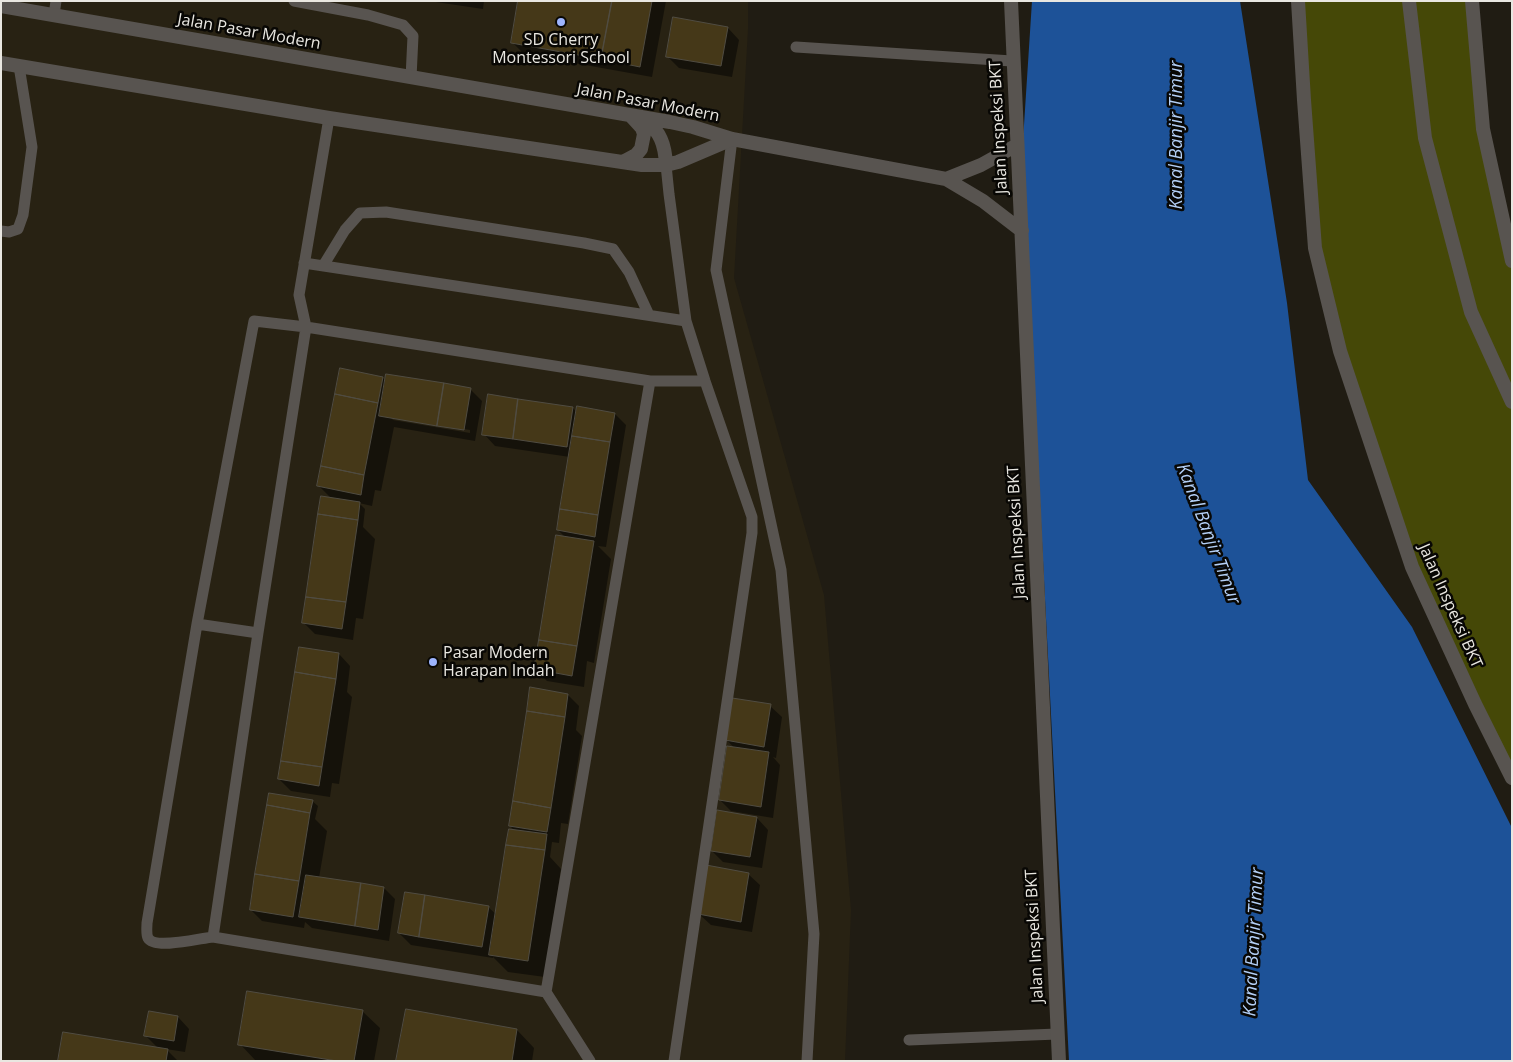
<!DOCTYPE html>
<html>
<head>
<meta charset="utf-8">
<style>
  body { margin:0 }
  #map { position:relative; width:1513px; height:1062px; overflow:hidden; background:#201c13; font-family:"Open Sans",sans-serif }
  canvas { display:block }
  .frame { position:absolute; inset:0; border:2px solid #e9e7e1; pointer-events:none }
</style>
</head>
<body>
<div id="map">
<canvas width="1513" height="1062"></canvas>
<div class="frame"></div>
</div>
<script>
const c = document.querySelector('canvas').getContext('2d');
c.lineJoin = 'round';
function fill(path, color) {
  c.fillStyle = color;
  c.fill(path, 'evenodd');
}
function trace(path, color, width, dash) {
  c.strokeStyle = color;
  c.lineWidth = width;
  c.lineCap = dash ? 'butt' : 'round';
  c.setLineDash(dash || []);
  c.stroke(path);
}
function write(font, color, halo, rows, align = 'center') {
  c.font = font + ' "Open Sans",sans-serif';
  c.lineWidth = 5;
  c.setLineDash([]);
  c.textBaseline = 'middle';
  c.strokeStyle = halo;
  c.fillStyle = color;
  for (const [text, x, y, turn = 0] of rows) {
    c.save();
    c.translate(x, y);
    c.rotate((+turn || 0) * Math.PI / 180);
    c.textAlign = isNaN(turn) ? turn : align;
    if (halo) c.strokeText(text, 0, 0);
    c.fillText(text, 0, 0);
    c.restore();
  }
}
fill(new Path2D(`
  M1,1H748V29L734,278L824,595L851,910L845,1061H1Z`), '#282213');
fill(new Path2D(`
  M1303,1H1472L1483,129L1512,261V771L1412,567L1315,248Z`), '#454807');
fill(new Path2D(`
  M1032,1H1240L1287,303L1308,480L1412,627L1512,828V1061H1069L1022,156Z`), '#1d5298');
fill(new Path2D(`
  M429,1H484L483,9Z
  M520,1H666L652,77L524,54L512,42Z
  M728,28L739,40L732,77L679,68L667,56Z
  M383,378L386,382L470,389L482,401L475,441L394,427L381,491L375,490L372,506L359,503L365,509L363,527L375,539L363,619L356,618L353,640L315,634L304,623L332,499L319,486ZM390,416L470,430V433L393,420Z
  M573,408L577,413L615,414L626,425L606,547L598,546L611,559L594,663L587,661L584,687L547,681L535,669L565,537L558,530L570,457L495,446L484,434Z
  M339,654L350,666L347,692L352,697L339,784L332,783L330,797L291,791L279,779Z
  M568,695L579,706L576,730L582,736L568,824L561,823L559,843L552,842L550,857L561,869L545,977L508,972L493,957V958L411,945L399,933L488,907L497,915L515,831L510,826Z
  M770,706L782,717L776,758L773,757L780,765L773,818L731,811L720,800L735,749L727,740Z
  M312,801L318,806L315,819L327,831L319,878L384,888L395,899L389,941L312,928L305,922L304,928L262,921L251,910Z
  M757,818L768,830L762,868L723,862L712,851Z
  M748,874L760,885L752,932L711,925L699,914Z
  M407,1010L517,1030L534,1048L532,1061H397Z
  M362,1011L380,1028L374,1061H256L240,1044Z
  M150,1013L178,1017L189,1029L185,1052L166,1049L178,1061H59L159,1049L146,1036Z`), '#0007');
const building = new Path2D(`
  M518,1H612L601,59L511,43Z
  M612,1H652L640,67L601,59Z
  M673,17L728,27L721,66L666,57Z
  M340,368L383,377L378,403L335,394Z
  M386,374L444,383L437,426L379,416Z
  M444,383L471,388L464,430L437,426Z
  M335,394L378,403L364,475L321,466Z
  M488,394L518,399L513,439L482,435Z
  M518,399L573,407L567,447L513,439Z
  M577,406L615,413L610,442L572,436Z
  M572,436L610,442L598,515L560,509Z
  M321,466L364,475L361,495L317,486Z
  M321,496L360,502L358,520L318,514Z
  M560,509L598,515L595,537L557,530Z
  M318,514L358,520L346,602L306,597Z
  M556,535L594,541L577,646L539,640Z
  M306,597L346,602L342,629L302,623Z
  M539,640L577,646L572,676L534,669Z
  M299,647L339,653L336,679L295,672Z
  M295,672L336,679L322,767L281,761Z
  M530,687L568,694L565,717L527,711Z
  M732,698L771,704L764,747L725,740Z
  M527,711L565,717L551,808L513,801Z
  M727,746L769,752L761,807L719,800Z
  M281,761L322,767L319,786L278,779Z
  M269,793L313,800L310,813L267,805Z
  M513,801L551,808L547,832L509,826Z
  M267,805L310,813L299,881L255,874Z
  M717,810L757,817L750,857L711,851Z
  M509,829L547,834L545,850L506,845Z
  M506,845L545,850L528,961L489,955Z
  M706,865L749,873L741,922L698,914Z
  M255,874L299,881L293,917L250,910Z
  M306,875L361,883L355,926L299,917Z
  M361,883L384,887L378,930L355,926Z
  M405,892L425,895L419,937L398,933Z
  M425,895L489,906L482,947L419,937Z
  M247,991L363,1010L354,1061H337L238,1045Z
  M406,1009L517,1029L512,1061H396Z
  M149,1011L178,1016L174,1041L144,1036Z
  M63,1032L168,1049L166,1061H58Z`);
fill(building, '#453818');
trace(building, '#504c42', 1);
trace(new Path2D(`
  M294,1L368,15L403,25L413,36L411,78
  M54,15L56,1
  M796,47L1012,61
  M329,118L299,295L306,327L258,633L213,937L546,992L650,381
  M732,139L716,270L781,570L814,934L807,1061
  M666,165L669,194L686,321L705,381L752,517V533L674,1061
  M1,231L9,232L18,229L23,215L32,147L19,66
  M304,263L686,321
  M323,266L345,230L360,213L386,212L584,243L613,249L629,272L649,315
  M197,624L258,633
  M213,937C201,938 155,950 148,938C146,934 147,927 147,923L197,624L254,321L306,327L650,381H705
  M546,992L590,1061
  M909,1040L1057,1034`), '#585450', 11);
trace(new Path2D(`
  M1409,1L1425,138L1471,312L1512,402
  M1472,1L1483,129L1512,261`), '#585450', 14);
trace(new Path2D(`
  M1011,1L1059,1061
  M1298,1L1304,100L1315,248L1340,351L1412,567L1475,704L1512,778
  M1,6L670,122L693,127L732,139L946,179L983,201L1022,231
  M1,63L329,118L642,165H666L678,162L732,139
  M645,118C660,133 665,143 666,165
  M623,162L636,155L641,149L644,134L642,128L631,116
  M946,179L981,165L1017,145`), '#585450', 14);
for (const [x, y, r, color] of [
  [561,22,5,"#9db4fd"],
  [433,662,5,"#9db4fd"]
]) {
  const dot = new Path2D();
  dot.arc(x, y, r, 0, 2 * Math.PI);
  c.fillStyle = color;
  c.fill(dot);
  trace(dot, '#080704', 2);
}
write('16px', '#e9e7e1', '#080704', [
  ["Jalan Pasar Modern",249,32,10],
  ["Jalan Pasar Modern",648,103,11],
  ["Jalan Inspeksi BKT",999,127,-93],
  ["Jalan Inspeksi BKT",1017,532,-93],
  ["Jalan Inspeksi BKT",1450,606,66],
  ["Jalan Inspeksi BKT",1035,936,-93]
]);
write('16px', '#e9e7e1', '#080704', [
  ["SD Cherry",561,40],
  ["Montessori School",561,58],
  ["Pasar Modern",443,653,"left"],
  ["Harapan Indah",443,671,"left"]
]);
write('italic 18px', '#b3cff6', '#080704', [
  ["Kanal Banjir Timur",1177,135,-90],
  ["Kanal Banjir Timur",1208,534,69],
  ["Kanal Banjir Timur",1254,942,-87]
]);
</script>
</body>
</html>
